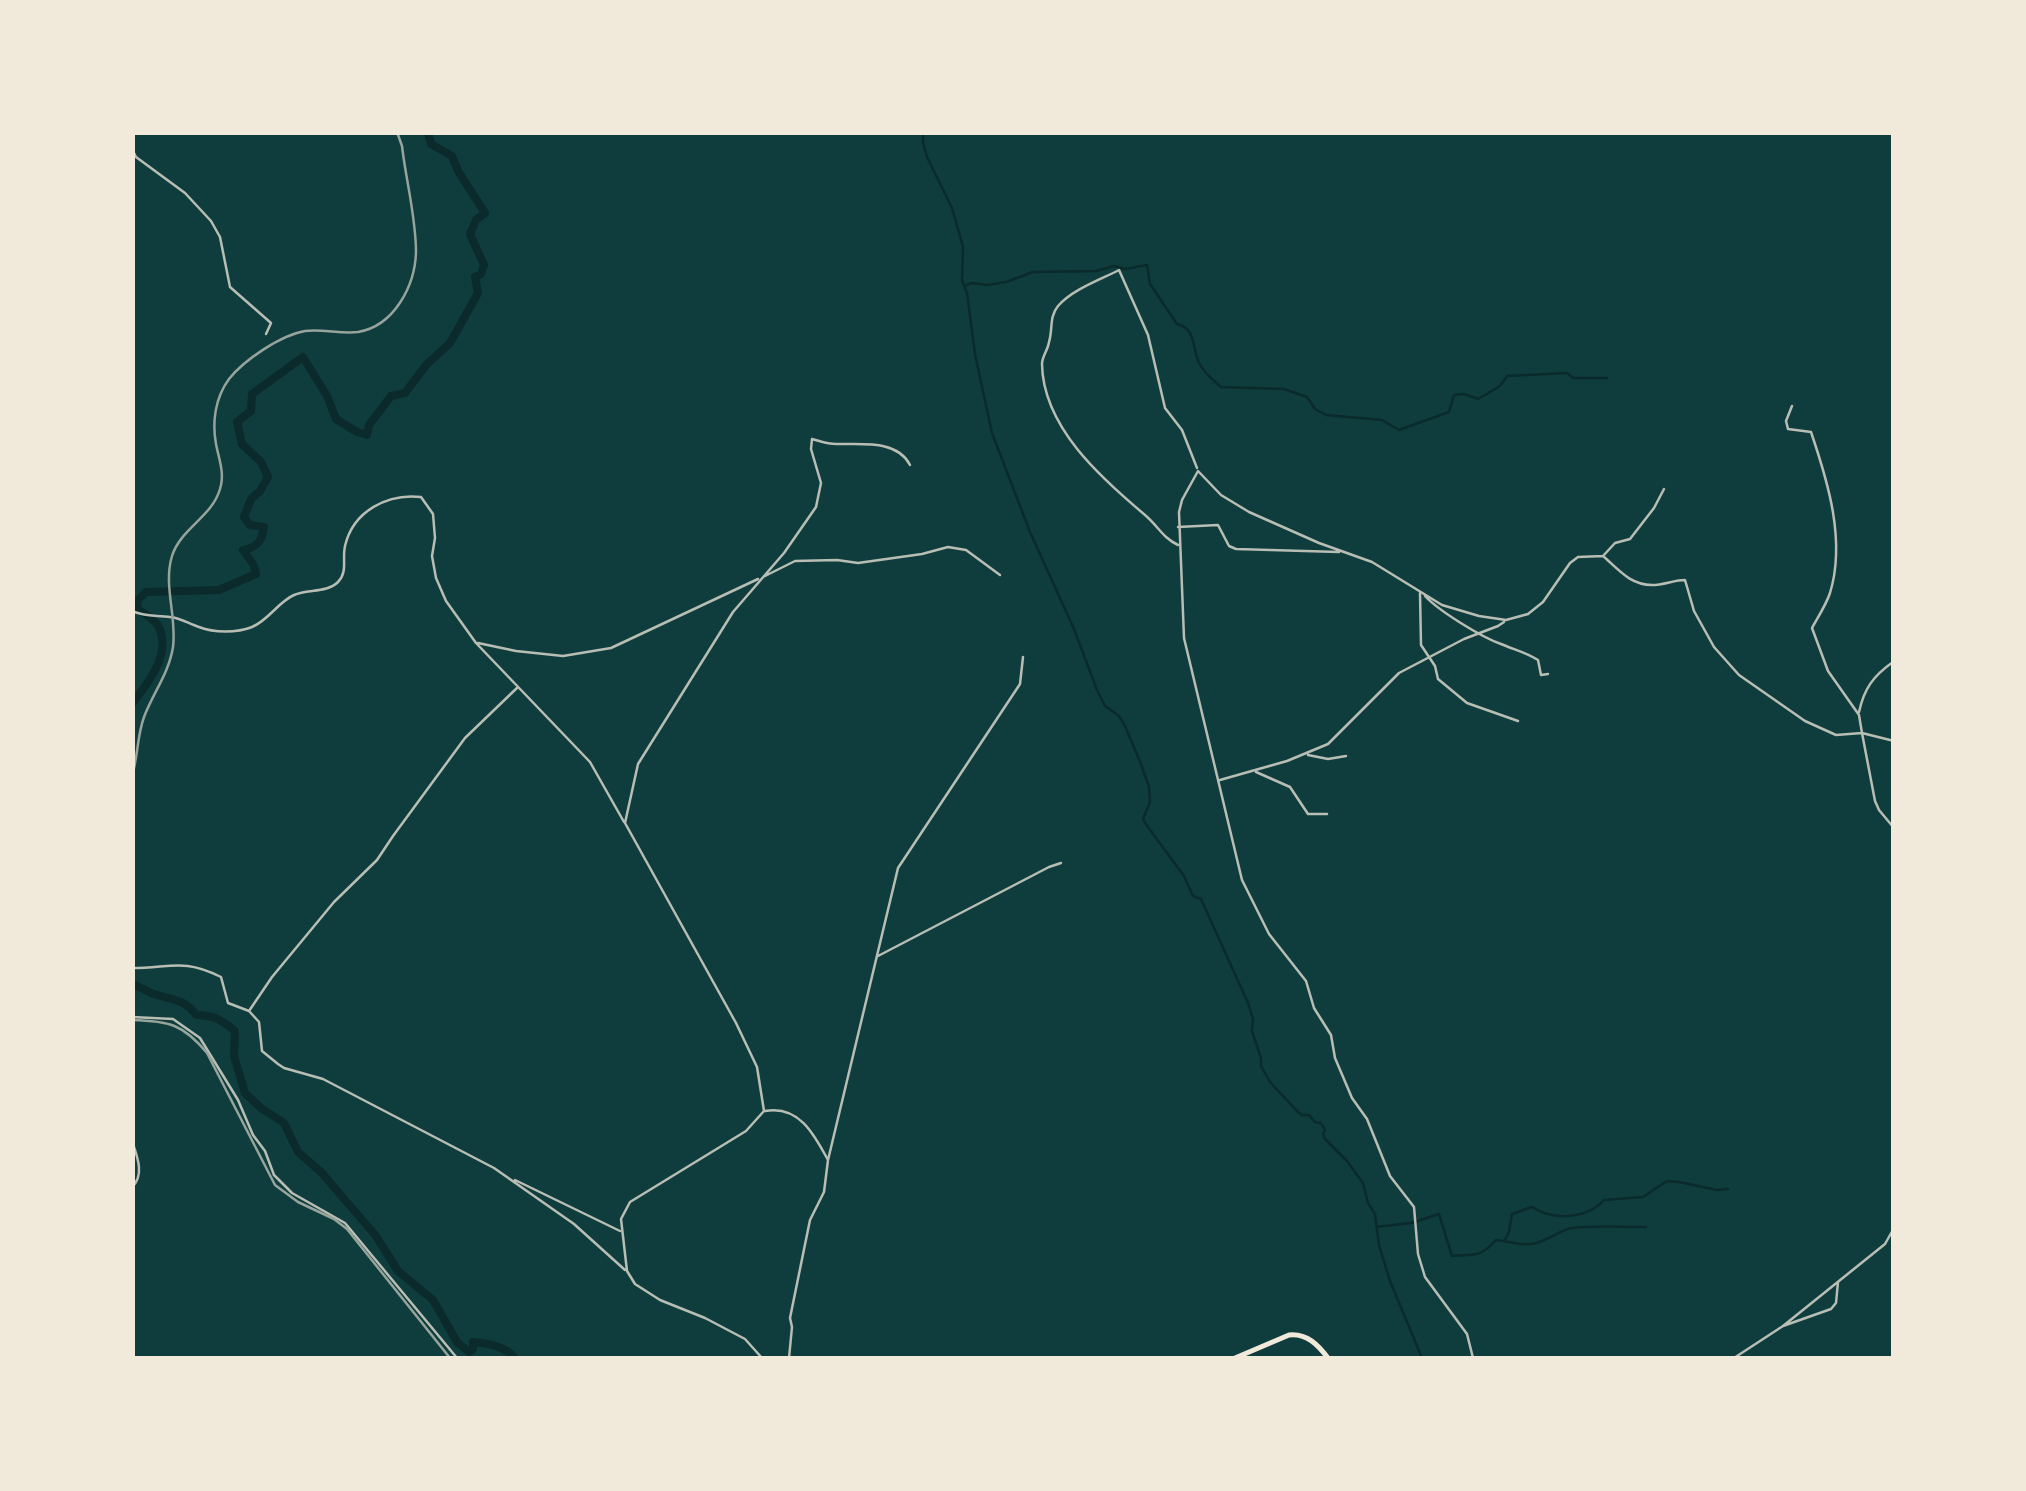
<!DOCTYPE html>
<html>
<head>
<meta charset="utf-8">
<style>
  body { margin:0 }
  #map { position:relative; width:2026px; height:1491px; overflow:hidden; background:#0f3d3e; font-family:"Roboto Condensed",sans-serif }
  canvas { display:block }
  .frame { position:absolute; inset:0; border:135px solid #f1e9da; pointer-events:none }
</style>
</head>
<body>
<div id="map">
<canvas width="2026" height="1491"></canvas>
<div class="frame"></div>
</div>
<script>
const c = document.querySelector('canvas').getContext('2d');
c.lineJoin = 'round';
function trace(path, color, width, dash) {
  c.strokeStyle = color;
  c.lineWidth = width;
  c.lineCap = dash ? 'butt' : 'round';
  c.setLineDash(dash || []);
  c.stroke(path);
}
trace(new Path2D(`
  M923,132V142L927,157L952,208L963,247L962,280L967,293L975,354L992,433L1030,532L1074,629L1097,690L1105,706L1119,716L1125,726L1141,764L1149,787L1150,802L1143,819L1145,823L1184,876L1193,896L1201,899L1248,1003L1253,1019L1252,1031L1261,1058V1066L1270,1082L1297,1111L1302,1115H1309L1315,1122L1321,1123L1325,1130L1323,1134L1325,1139L1347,1161L1363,1183L1368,1203L1375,1214L1379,1245L1390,1281L1422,1358
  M964,286L972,283L987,285L1006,282L1033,272L1096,271L1114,266L1125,269L1147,265L1150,284L1177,324C1196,328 1192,347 1199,363C1204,373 1213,380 1221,387L1284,389L1307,397L1315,409L1326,415L1382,420L1399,430L1449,412L1454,395L1464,394L1478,399L1500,386L1507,376L1567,373L1573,378H1607
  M1376,1227L1411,1223L1439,1214L1452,1256C1474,1254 1480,1258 1496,1240C1509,1241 1522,1247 1536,1243C1549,1240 1560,1230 1572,1228C1597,1225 1621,1227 1646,1227
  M1505,1240L1509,1232L1512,1214L1532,1207C1553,1221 1587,1219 1604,1200L1643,1197L1667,1181L1679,1182L1717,1190L1728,1189`), '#0a2a2b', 2.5);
trace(new Path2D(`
  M132,704C148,683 174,651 157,624C153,619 143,613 138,609L137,601L146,592L219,590L256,574L253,564L243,550C258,547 262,541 264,527L250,525L244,517L251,499L260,491L268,477L261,462L242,444L237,422L251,411L252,394L303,357L327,396L336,419L357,432L367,435L369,425L391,396L405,393L427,364L450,343L478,293L475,277L481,274L484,265L470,234L476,220L485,213L458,171L452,156L431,144L428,132
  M132,984C138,986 143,989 149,992C166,1000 183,996 196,1015C213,1015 222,1020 235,1031L234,1056L245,1093L261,1108L284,1123L298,1152L321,1172L376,1236L398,1271L433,1300L457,1342L469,1352L473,1349V1342C487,1343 506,1347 515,1358`), '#0a2a2b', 8);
trace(new Path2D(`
  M132,149L136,157L185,193L211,221L220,237L230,287L271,323L266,334
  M1792,406L1786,421L1788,429L1811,432C1828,482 1846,541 1830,593C1826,605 1818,617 1812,628L1828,671L1859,715L1862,733L1894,741
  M1178,527L1218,525L1229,546L1236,549L1339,552
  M1178,545C1163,538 1158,526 1145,515C1101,478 1043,427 1042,364C1042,356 1048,350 1049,342C1053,329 1049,317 1058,306C1073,289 1100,280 1119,270L1148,335L1165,408L1182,430L1197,468
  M1603,556L1615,543L1630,539L1654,508L1664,489
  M765,576L795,561L837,560L858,563L922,554L948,547L966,550L1000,575
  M1420,593L1421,645L1435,666L1438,679L1467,703L1518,721
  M1425,596C1439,611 1481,637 1501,644C1515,650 1525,652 1538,660L1541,675L1548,674
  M132,611C145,617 156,615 170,617C181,618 189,624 199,627C214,633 237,633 252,627C269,620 278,602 294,595C308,589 327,593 338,582C348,572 342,559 345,546C353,511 388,493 421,497L433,514L435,538L432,556L436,578L446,601L476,643L590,762L624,822
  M478,643L516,651L563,656L611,648L758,579
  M1859,712C1864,689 1873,676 1893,662
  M1308,755L1328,759L1346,756
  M1256,772L1290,787L1308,814H1327
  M1220,780L1287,761L1328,744L1399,673L1464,639L1498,626L1504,622
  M878,956L1049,867L1061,863
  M132,968C171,968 183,958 221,977L228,1003L249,1011L259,1022L262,1051L278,1064L284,1068L323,1079L494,1168L574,1224L625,1270
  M249,1011L272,977L334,902L377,860L393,836L465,738L518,687
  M132,1017L173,1019L200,1038L238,1100L253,1135L265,1151L274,1175L292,1193L345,1223L457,1358
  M765,1111C799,1105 814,1134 828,1160
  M132,1141C137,1156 145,1175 132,1187
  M515,1180L620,1231
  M1783,1326L1885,1244L1894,1228
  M762,1358L745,1339L705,1318L660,1300L635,1284L627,1271L621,1219L630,1202L746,1131L764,1111L757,1067L736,1023L625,823L638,764L733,612L784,553L816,507L821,483L811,449L812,439C820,441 827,444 836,444C861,445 897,439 910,465
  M789,1358L792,1327L790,1318L810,1220L824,1192L828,1160L898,868L1020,684L1023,657
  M1473,1358L1467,1334L1425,1277L1418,1254L1414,1207L1390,1176L1367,1119L1352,1098L1335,1058L1331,1035L1314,1008L1306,981L1269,934L1242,880L1184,638L1179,512L1182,500L1198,471L1221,495L1249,512L1319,543L1372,562L1442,605L1479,616L1506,620L1528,614L1543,602L1570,563L1578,557L1603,556C1618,569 1630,585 1652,585C1664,585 1674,580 1685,580L1694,611L1714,647L1739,675L1805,721L1836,735L1862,733L1875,801L1879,810L1894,828
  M1734,1358L1783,1326L1831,1309L1836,1303L1838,1282`), '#b8beb3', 2.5);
trace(new Path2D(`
  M1235,1358L1289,1335C1307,1333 1318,1345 1328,1358`), '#f1e9da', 5);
trace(new Path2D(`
  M132,776C138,757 137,736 144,717C153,693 169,673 173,647C177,617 163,585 172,556C181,528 212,517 220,489C225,473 219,460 216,444C212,422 215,398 229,379C244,360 281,335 305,331C323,329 341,334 358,332C394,326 415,286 416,252C416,217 406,181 402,146L397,132
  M132,1020C169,1021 183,1024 207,1053L275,1185L298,1202L334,1219L347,1229L450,1358`), '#97a49c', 2.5);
</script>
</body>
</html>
